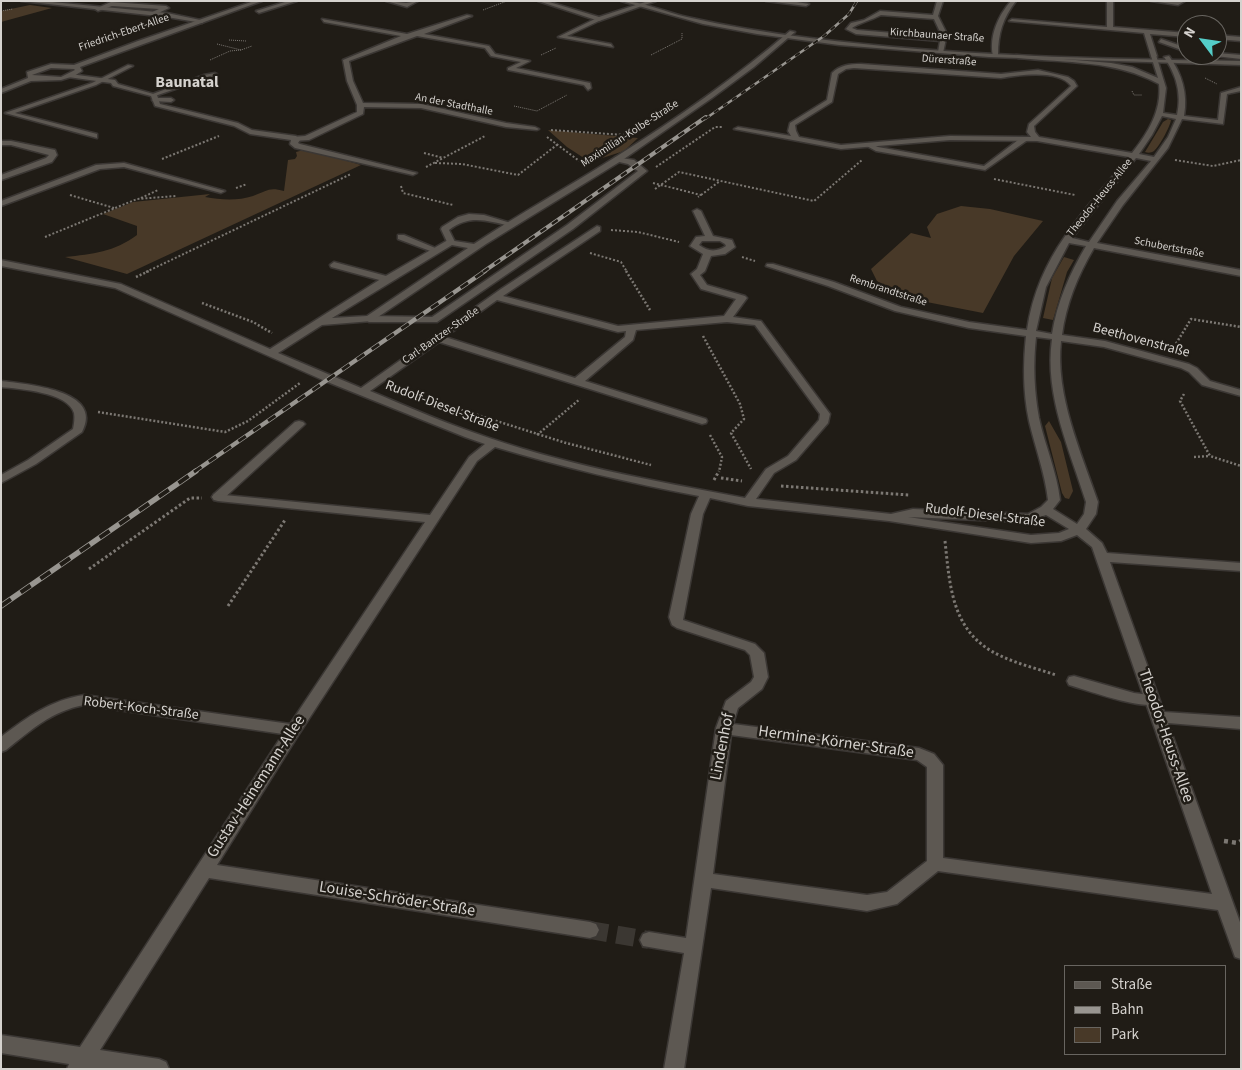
<!DOCTYPE html>
<html>
<head>
<meta charset="utf-8">
<style>
  body { margin:0 }
  #map { position:relative; width:1242px; height:1070px; overflow:hidden; background:#201c16; font-family:"Source Sans 3",sans-serif }
  canvas { display:block }
  .frame { position:absolute; inset:0; border:2px solid #d5d2ce; pointer-events:none }
  .legend { position:absolute; left:1064px; top:965px; width:162px; height:90px; box-sizing:border-box; background:#201c16; border:1px solid #686560; margin:0; padding:6px 9px; list-style:none; font-size:15px; color:#d5d2ce }
  .legend li { display:flex; align-items:center; gap:10px; height:25px }
  .legend b { width:25px; border:1px solid #686560 }
  .north { position:absolute; left:1177px; top:15px; width:50px; height:50px; box-sizing:border-box; background:#201c16; border:1px solid #686560; border-radius:50%; rotate:301deg; font-size:14px; font-weight:700; line-height:20px; text-align:center; color:#d5d2ce }
  .north::after { content:''; display:block; margin:auto; width:18px; height:22px; background:#54cdc8; clip-path:polygon(50% 0,100% 100%,50% 72%,0 100%) }
</style>
</head>
<body>
<div id="map">
<canvas width="1242" height="1070"></canvas>
<div class="frame"></div>
<ul class="legend">
<li><b style="height:6px;background:#5d5852"></b>Straße</li>
<li><b style="height:6px;background:#989590"></b>Bahn</li>
<li><b style="height:14px;background:#483928"></b>Park</li>
</ul>
<div class="north">N</div>
</div>
<script>
const c = document.querySelector('canvas').getContext('2d');
c.lineJoin = 'round';
function fill(path, color) {
  c.fillStyle = color;
  c.fill(path, 'evenodd');
}
function trace(path, color, width, dash) {
  c.strokeStyle = color;
  c.lineWidth = width;
  c.lineCap = dash ? 'butt' : 'round';
  c.setLineDash(dash || []);
  c.stroke(path);
}
function write(font, color, halo, rows, align = 'center') {
  c.font = font + ' "Source Sans 3",sans-serif';
  c.lineWidth = 5;
  c.setLineDash([]);
  c.textBaseline = 'middle';
  c.strokeStyle = halo;
  c.fillStyle = color;
  for (const [text, x, y, turn = 0] of rows) {
    c.save();
    c.translate(x, y);
    c.rotate((+turn || 0) * Math.PI / 180);
    c.textAlign = isNaN(turn) ? turn : align;
    if (halo) c.strokeText(text, 0, 0);
    c.fillText(text, 0, 0);
    c.restore();
  }
}
fill(new Path2D(`
  M30,5L52,8L1,22V11Z
  M1168,119L1171,120C1170,127 1159,147 1154,151C1151,153 1148,153 1145,152L1163,122Z
  M548,130L638,138L624,151L590,162L567,147Z
  M307,149L361,165L127,274L65,257C93,254 114,252 137,235V226L103,214L133,202L210,194L205,197C221,200 238,201 253,196C268,191 268,187 284,191L288,160L295,159L297,156L296,152Z
  M961,206L990,209L1043,221L1014,256L983,313L901,297L877,281L871,269L911,233L931,238L927,227L937,214Z
  M1064,257L1074,260L1067,272L1053,320L1043,318L1052,278Z
  M1049,421L1061,442L1073,491L1069,499L1065,498L1062,493L1045,426Z`), '#483928');
trace(new Path2D(`
  M590,930L649,940`), '#3b3732', 18, [18, 9]);
const service = new Path2D(`
  M766,1H791L809,4L806,6Z
  M937,1H943L938,16L947,34L943,53L938,52L940,41L856,34L846,29L851,23L864,20L880,11L933,15ZM881,15L934,19L941,34V37L857,30L852,28C857,24 874,19 881,15Z
  M1011,1H1016C1003,18 998,33 998,55L993,56C989,36 998,16 1011,1Z
  M1107,1H1113V27L1187,33V37L1150,34L1157,56L1154,58L1151,56L1144,33L1009,21L1012,19L1107,27Z
  M1151,1H1185L1178,5Z
  M111,2L166,6L169,8L152,16L150,13L159,9L112,6L98,11L95,9Z
  M599,17L601,20L567,36L611,44L613,47L558,37Z
  M1217,35L1241,37V41L1217,39Z
  M1161,39L1187,48V52L1159,42Z
  M1217,53L1241,55V59L1215,56Z
  M128,65L133,66L96,85L15,113L97,134V138L5,113L92,83Z
  M215,73L217,74V76L207,78L155,96L150,95L204,75Z
  M155,98H171L174,100L171,102L153,101L152,100Z
  M1022,137L1029,139L985,170L876,151L865,145L869,143L878,147L984,166Z
  M1,141H11L55,150L57,155L52,162L1,180V175L46,158L49,155L11,145H1Z
  M615,157L634,160L647,171L573,229L437,322H369L364,319L369,316L432,317L567,225L638,171L628,164L615,161Z
  M124,163L225,191L221,193L124,167L100,169L1,206V201L96,165Z
  M469,214L484,215L514,224L510,226C487,221 470,214 449,230L455,242L448,244L441,229L442,227L458,217Z
  M398,235H404L440,250L433,252L398,239Z
  M334,262L390,277L392,279L387,282L331,267L330,265Z
  M299,421L303,422L305,424L303,426L222,500H214L212,497L214,494L295,422Z
  M1074,676L1134,693L1157,696L1159,700L1157,704C1139,709 1089,691 1069,685L1067,681L1069,677Z`);
const pedestrian = new Path2D(`
  M288,1H297L259,13L256,11Z
  M386,1L406,3L418,1L407,7Z
  M467,15L472,16L424,34L489,46L495,54L530,61L516,68L590,83L591,88L588,90L584,85L508,70V68L521,62L491,56L485,48L417,36L349,61L353,81L363,103L421,104L506,123L535,127L539,129L537,130L506,127L421,108L364,107L363,114L309,140L292,141V137L305,136L357,112V105L347,81L343,60L401,36L324,22L322,19L407,34Z`);
const minor = new Path2D(`
  M21,1H42L167,13L205,21L202,23L167,17Z
  M538,1H546L599,17L648,1H656L599,21Z
  M790,31L795,32L754,67L712,98L621,161L486,244L372,321L322,325L278,353L361,388L501,289L597,226L600,227V231L503,296L618,326L724,316L736,299L701,289L691,274L697,269L703,254L690,246L696,237L705,236L693,211L697,209L701,211L713,236L732,240L735,247L725,254L711,256L705,271L700,275L707,285L745,296L747,298L733,317L761,321L830,414L828,423L796,460L774,473L756,499L891,514L913,509L1028,514L1041,507L1048,500C1045,473 1035,447 1029,421C1023,393 1023,364 1026,336L969,328L895,311L828,286L766,266L767,264H773L834,282L901,307L969,322L1027,330C1038,255 1083,213 1129,157L1037,141L950,140L841,149L734,129L738,127L791,136L788,131L790,123L827,100L832,73C840,65 850,64 861,64L1001,74L1038,70L1068,77L1074,81L1077,86L1034,126L1035,132L1039,137L1132,153C1148,133 1162,110 1159,84C1115,60 1066,63 1018,58L1016,55L1111,63L1132,67L1158,78L1151,56L1156,55L1166,88L1163,113L1177,115C1182,94 1176,74 1164,57L1169,56C1182,74 1188,93 1184,116L1218,120L1221,93L1241,87V91L1227,94L1223,124L1182,119L1168,148L1123,205L1097,243L1241,270V276L1094,248C1078,275 1066,304 1062,335L1105,341L1189,364L1197,368L1210,381L1241,390V396L1202,385L1189,372L1181,368L1104,347L1061,341C1055,395 1081,452 1098,502L1096,514L1086,529L1102,543L1107,553L1241,563V571L1110,562L1164,712L1241,717V729L1168,723L1241,925V959L1235,957L1218,910L938,871L897,904L867,911L711,888L684,1069H664L684,953L643,946L640,940L643,934L649,932L686,938L716,728L726,701L751,682L754,677L750,655L745,650L677,628L672,625L669,617L691,514L699,496C630,483 562,467 495,447L477,461L299,734L217,865L590,922L596,924L599,930L596,936L590,938L209,878L100,1050L159,1059L166,1062L169,1069H67L69,1064L1,1053V1035L80,1047L283,734L84,705C52,711 31,730 6,750L1,752V737C27,717 51,700 84,695L290,724L425,522L218,501L214,500L212,497L214,494L430,515L469,457L485,444L465,437L325,381L115,288L1,266V260L121,284L270,349L384,277L448,240L474,244C519,214 568,187 614,158C675,120 735,78 790,31ZM854,68L1001,78C1019,75 1059,69 1071,86L1029,124L1027,132L1031,137L950,136L841,145L799,137L796,131L795,125L832,102L838,74L846,69ZM1162,116L1176,119L1168,137L1154,157L1139,154L1152,135ZM1136,158L1151,161L1117,201L1089,242L1072,238ZM702,241H720L725,244L726,246C717,252 708,252 699,245ZM1069,243L1086,246C1070,273 1057,302 1052,334L1036,331L1046,287ZM452,245L468,248L367,316L332,318ZM497,300L618,332L626,331L625,337L575,378L445,337ZM727,322L755,325L820,414L819,420L788,456L766,469L745,498C653,481 560,464 472,432C437,420 404,405 370,391L439,342L702,424L706,423L707,421L706,419L585,381L633,340L636,330ZM1036,337L1052,339C1044,395 1070,451 1086,502L1084,514L1077,524L1053,509L1060,500C1057,472 1045,446 1039,418C1034,391 1033,364 1036,337ZM710,498L748,506L889,521L1031,543L1061,541L1077,535L1092,547L1212,894L943,858V765L934,754L919,748L733,724L738,708L762,689L768,677L764,653L755,644L683,620L703,514ZM1046,515L1069,529L1059,533L1031,535L908,517L1025,522ZM731,735L917,760L927,767V861L887,892L867,895L713,874Z
  M70,74L115,80L118,84L157,95L160,104L238,123L252,130L296,136L300,140L298,143L300,144L417,173L413,175L295,148L290,144L291,140L250,134L234,126L155,106L151,96L113,86L111,83L68,77L67,76Z
  M1,381C26,384 105,390 82,432L36,464L1,483V475L28,460L73,429C74,424 75,418 74,413C68,392 19,389 1,387Z`);
const tertiary = new Path2D(`
  M254,1H262L80,67L82,71L74,76L61,80L31,81L1,93V89L28,78L27,72L51,64L74,65L138,41ZM51,68L74,69L75,70L61,77L32,75Z
  M621,1C642,1 665,12 687,17C727,26 768,33 810,38C953,56 1097,59 1241,61V65L989,57L839,45L757,34L703,24Z`);
trace(service, '#3b3734', 3);
trace(pedestrian, '#3b3734', 3);
trace(minor, '#3b3734', 3);
trace(tertiary, '#3b3734', 3);
trace(new Path2D(`
  M483,10L507,1
  M1,11L13,9
  M229,40L246,41
  M217,44L241,50L252,46
  M541,55L556,48
  M651,55L682,39V33
  M210,60L230,51L241,50
  M1205,78L1217,84
  M1132,91L1134,95H1142
  M514,106L537,111L567,95`), '#7c7873', 1, [1, 1]);
trace(new Path2D(`
  M551,130L625,135
  M547,137L582,163
  M424,153L443,158
  M162,159L219,136
  M1175,160L1213,166L1241,160
  M435,163L462,164L518,175L558,144
  M426,167L485,136
  M656,167L715,127H722
  M994,179L1075,195
  M653,183L701,195L698,197
  M401,186L403,193L453,205
  M236,188L247,184
  M655,189L679,172L814,201L862,160
  M70,195L114,208
  M701,195L720,181
  M141,198L158,190
  M611,230L638,232L679,242
  M45,237L137,199L176,196
  M590,253L621,262L627,272
  M742,257L755,261
  M146,272L351,174`), '#7c7873', 2, [2, 2]);
trace(new Path2D(`
  M626,271L650,310
  M136,277L149,271
  M202,303L253,322L272,333
  M703,336L740,404L744,419L731,433L751,469
  M1174,347L1191,319L1241,327
  M1184,394L1180,401L1210,456L1241,466
  M427,399L566,443L651,465
  M98,412L225,432L248,421L300,383
  M537,435L580,399
  M710,435L722,457L719,472
  M1194,457L1210,456`), '#7c7873', 2.5, [2, 2]);
trace(new Path2D(`
  M721,478L742,481
  M714,480L719,471
  M781,486L909,495
  M945,541C950,588 952,634 1001,656C1018,664 1038,669 1056,675
  M89,569L190,498H202
  M228,606L285,520`), '#7c7873', 3, [2.5, 2.5]);
trace(new Path2D(`
  M1224,841L1238,843L1241,841`), '#7c7873', 4.5, [4, 4]);
fill(service, '#5d5852');
fill(pedestrian, '#5d5852');
fill(minor, '#5d5852');
fill(tertiary, '#5d5852');
const railFar3 = new Path2D(`
  M705,119L824,36L849,14L857,1`);
const railFar2 = new Path2D(`
  M483,272L706,117`);
const railFar1 = new Path2D(`
  M194,472L485,271`);
const rail = new Path2D(`
  M1,606L196,471`);
trace(railFar3, '#989590', 2.5);
trace(railFar2, '#989590', 4);
trace(railFar1, '#989590', 4.5);
trace(rail, '#989590', 5.5);
trace(railFar3, '#201c16', 2, [5.5]);
trace(railFar2, '#201c16', 2.5, [7]);
trace(railFar1, '#201c16', 3, [9]);
trace(rail, '#201c16', 4, [12]);
write('11px', '#d5d2ce', '#201c16', [
  ["Friedrich-Ebert-Allee",124,33,-19],
  ["Kirchbaunaer Straße",937,36,4],
  ["Dürerstraße",949,61,4],
  ["An der Stadthalle",454,105,11],
  ["Maximilian-Kolbe-Straße",630,134,-33],
  ["Theodor-Heuss-Allee",1100,198,-51],
  ["Schubertstraße",1169,248,11],
  ["Rembrandtstraße",888,291,18],
  ["Carl-Bantzer-Straße",441,336,-35]
]);
write('14px', '#d5d2ce', '#201c16', [
  ["Beethovenstraße",1141,341,15],
  ["Rudolf-Diesel-Straße",442,407,21],
  ["Rudolf-Diesel-Straße",985,516,7],
  ["Robert-Koch-Straße",141,709,7]
]);
write('bold 16px', '#d5d2ce', '#201c16', [
  ["Baunatal",187,83]
]);
write('16px', '#d5d2ce', '#201c16', [
  ["Theodor-Heuss-Allee",1165,736,71],
  ["Hermine-Körner-Straße",836,743,8],
  ["Lindenhof",723,747,-79],
  ["Gustav-Heinemann-Allee",257,787,-57],
  ["Louise-Schröder-Straße",397,900,9]
]);
</script>
</body>
</html>
